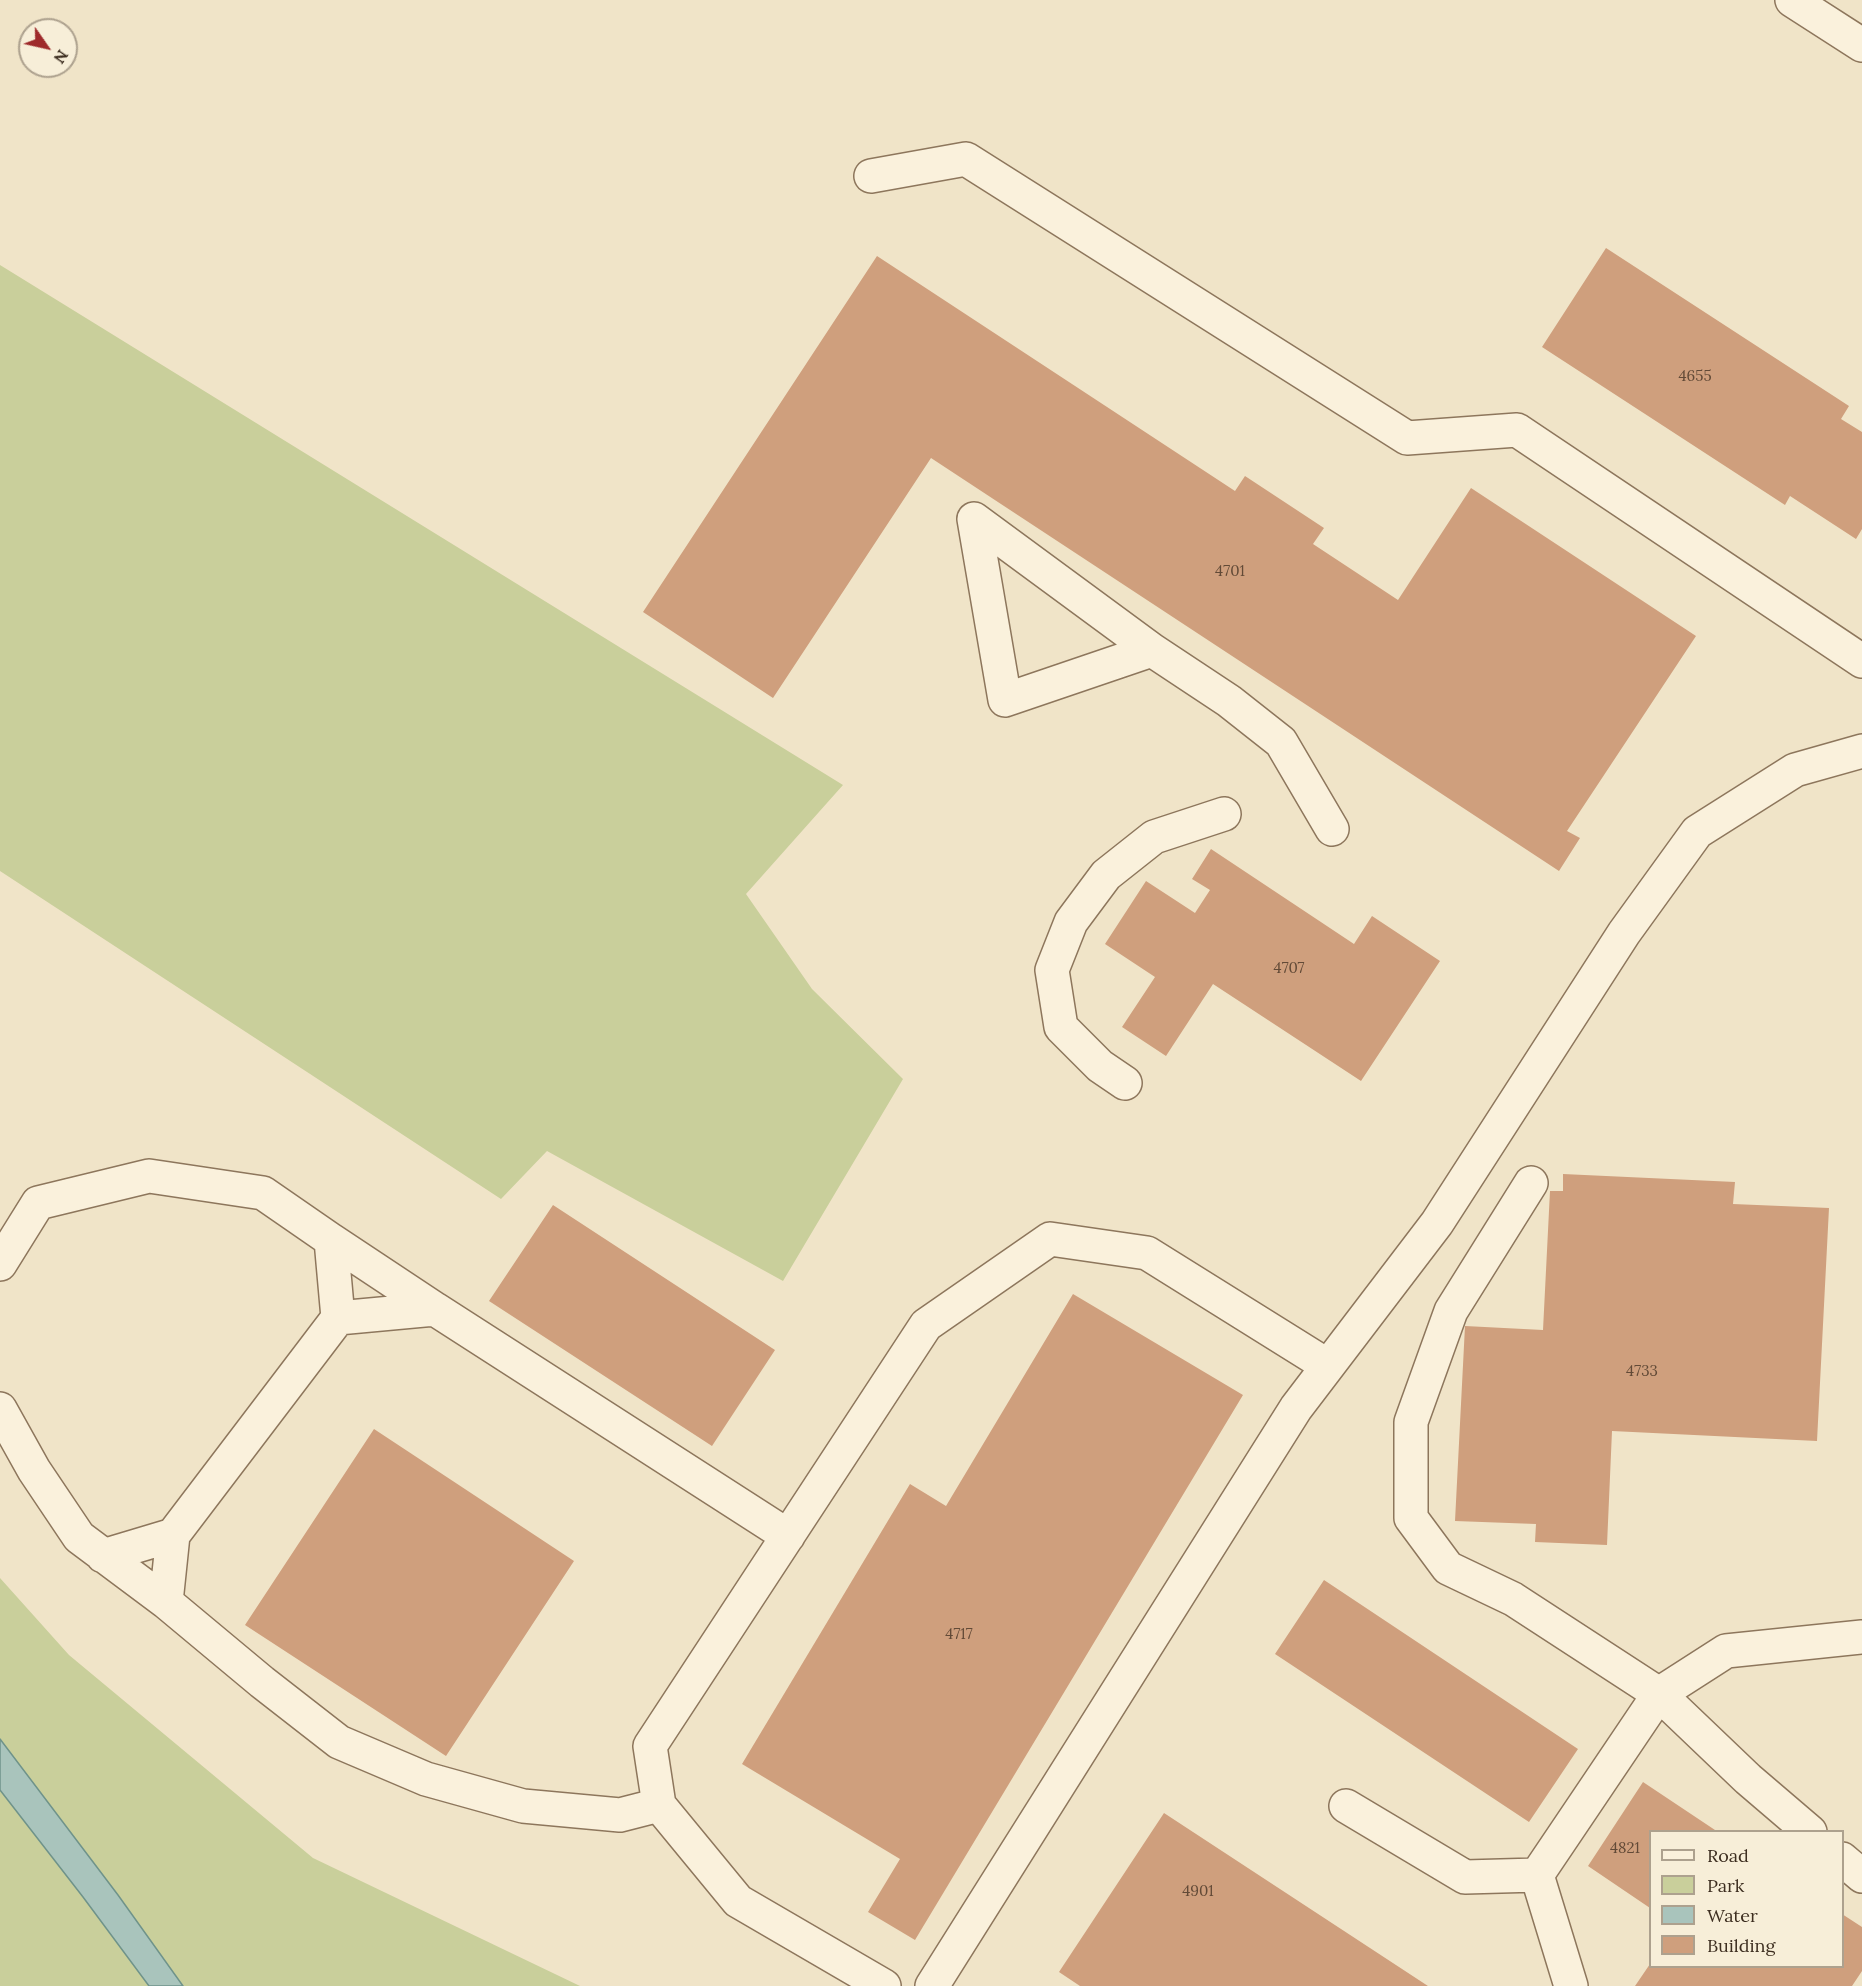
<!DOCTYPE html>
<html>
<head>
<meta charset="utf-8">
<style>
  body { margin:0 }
  #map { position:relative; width:1862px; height:1986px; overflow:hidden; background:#f0e4c8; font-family:Lora,serif }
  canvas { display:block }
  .legend { position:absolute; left:1649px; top:1830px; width:195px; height:138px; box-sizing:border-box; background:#f7eed8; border:2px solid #ada18e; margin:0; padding:8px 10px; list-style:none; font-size:18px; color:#3d2e20 }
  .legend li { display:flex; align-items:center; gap:12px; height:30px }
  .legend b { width:30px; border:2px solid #ada18e }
  .north { position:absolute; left:18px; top:18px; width:60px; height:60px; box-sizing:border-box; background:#f7eed8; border:2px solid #ada18e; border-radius:50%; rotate:124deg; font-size:16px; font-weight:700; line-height:24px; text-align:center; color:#3d2e20 }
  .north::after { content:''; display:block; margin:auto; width:21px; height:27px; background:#9e2a2b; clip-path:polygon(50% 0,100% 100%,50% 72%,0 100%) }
</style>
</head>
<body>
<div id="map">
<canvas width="1862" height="1986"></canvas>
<ul class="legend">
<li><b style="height:8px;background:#faf1dc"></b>Road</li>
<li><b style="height:16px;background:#c9cf9b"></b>Park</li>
<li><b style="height:16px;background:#a9c4bc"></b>Water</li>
<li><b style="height:16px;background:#cf9f7d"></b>Building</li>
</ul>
<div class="north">N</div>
</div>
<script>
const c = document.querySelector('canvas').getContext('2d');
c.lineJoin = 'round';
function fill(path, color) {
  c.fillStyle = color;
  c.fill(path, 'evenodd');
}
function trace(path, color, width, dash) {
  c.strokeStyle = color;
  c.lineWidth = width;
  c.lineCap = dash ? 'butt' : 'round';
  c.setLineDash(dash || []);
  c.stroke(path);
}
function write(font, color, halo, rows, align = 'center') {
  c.font = font + ' Lora,serif';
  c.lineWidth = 4.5;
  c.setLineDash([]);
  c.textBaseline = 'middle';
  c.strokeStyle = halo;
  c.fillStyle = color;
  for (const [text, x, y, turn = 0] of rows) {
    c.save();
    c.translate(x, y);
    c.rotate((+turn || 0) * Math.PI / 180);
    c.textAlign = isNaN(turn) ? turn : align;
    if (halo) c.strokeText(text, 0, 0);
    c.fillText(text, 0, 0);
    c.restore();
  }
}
fill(new Path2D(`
  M0,265L843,785L746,894L812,989L903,1079L783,1281L547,1151L501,1199L0,871Z
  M0,1578L69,1655L313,1858L580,1986H0Z`), '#c9cf9b');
const water = new Path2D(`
  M0,1739L118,1895L183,1986H149L83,1897L0,1790Z`);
fill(water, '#a9c4bc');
trace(water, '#6f938a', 1.5);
fill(new Path2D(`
  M1606,248L1849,406L1841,419L1862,432V529L1856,539L1790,496L1785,505L1542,347Z
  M877,256L1235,491L1245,476L1324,528L1313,544L1398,600L1471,488L1696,636L1567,831L1580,838L1559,871L931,458L773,698L643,612Z
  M1211,849L1354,944L1372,916L1440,961L1361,1081L1213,984L1166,1056L1122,1027L1155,977L1105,944L1146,881L1195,913L1210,890L1192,879Z
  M1563,1174L1735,1182L1733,1204L1829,1208L1817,1441L1612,1431L1607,1545L1535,1542L1536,1524L1455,1521L1465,1326L1543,1330L1550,1191H1563Z
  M553,1205L775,1350L712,1446L489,1301Z
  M1073,1294L1243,1395L915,1940L868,1912L900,1859L742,1764L910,1484L946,1506Z
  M374,1429L574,1561L446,1756L245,1625Z
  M1324,1580L1578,1749L1529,1822L1275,1654Z
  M1643,1782L1718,1832H1650V1908L1588,1866Z
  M1164,1813L1428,1986H1080L1059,1972Z
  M1842,1914L1862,1927V1971L1852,1986H1635L1650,1964V1966H1842Z`), '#cf9f7d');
const minor = new Path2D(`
  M1792,0L1862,45
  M871,176L966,159L1407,438L1517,430L1862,661
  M1152,650L974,519L1005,700L1152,650L1229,701L1281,742L1332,829
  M1125,1083L1100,1066L1061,1027L1052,970L1071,922L1106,875L1154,837L1224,814
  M0,1264L38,1203L149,1176L263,1193L331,1240
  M435,1309L331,1240L338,1318L435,1309L788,1536
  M0,1409L34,1470L79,1537L166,1602L173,1535L103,1556
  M173,1535L338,1318
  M166,1602L262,1682L339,1742L426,1779L523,1806L620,1815L659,1805
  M1346,1806L1465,1877L1537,1875L1659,1694L1513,1599L1448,1568L1411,1518V1422L1451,1311L1531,1183
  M1810,1832L1748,1779L1659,1694L1726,1651L1862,1637
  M1842,1859L1862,1876
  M1537,1875L1571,1986
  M884,1986L738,1901L659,1805L650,1746L926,1325L1050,1239L1147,1253L1328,1366
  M932,1986L1296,1408L1437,1223L1624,933L1697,832L1795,770L1862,751`);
trace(minor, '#8d765c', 36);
trace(minor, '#faf1dc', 33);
write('15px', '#624a37', null, [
  ["4655",1695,377],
  ["4701",1230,572],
  ["4707",1289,969],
  ["4733",1642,1372],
  ["4717",959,1635],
  ["4821",1625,1849],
  ["4901",1198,1892]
]);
</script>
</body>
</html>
